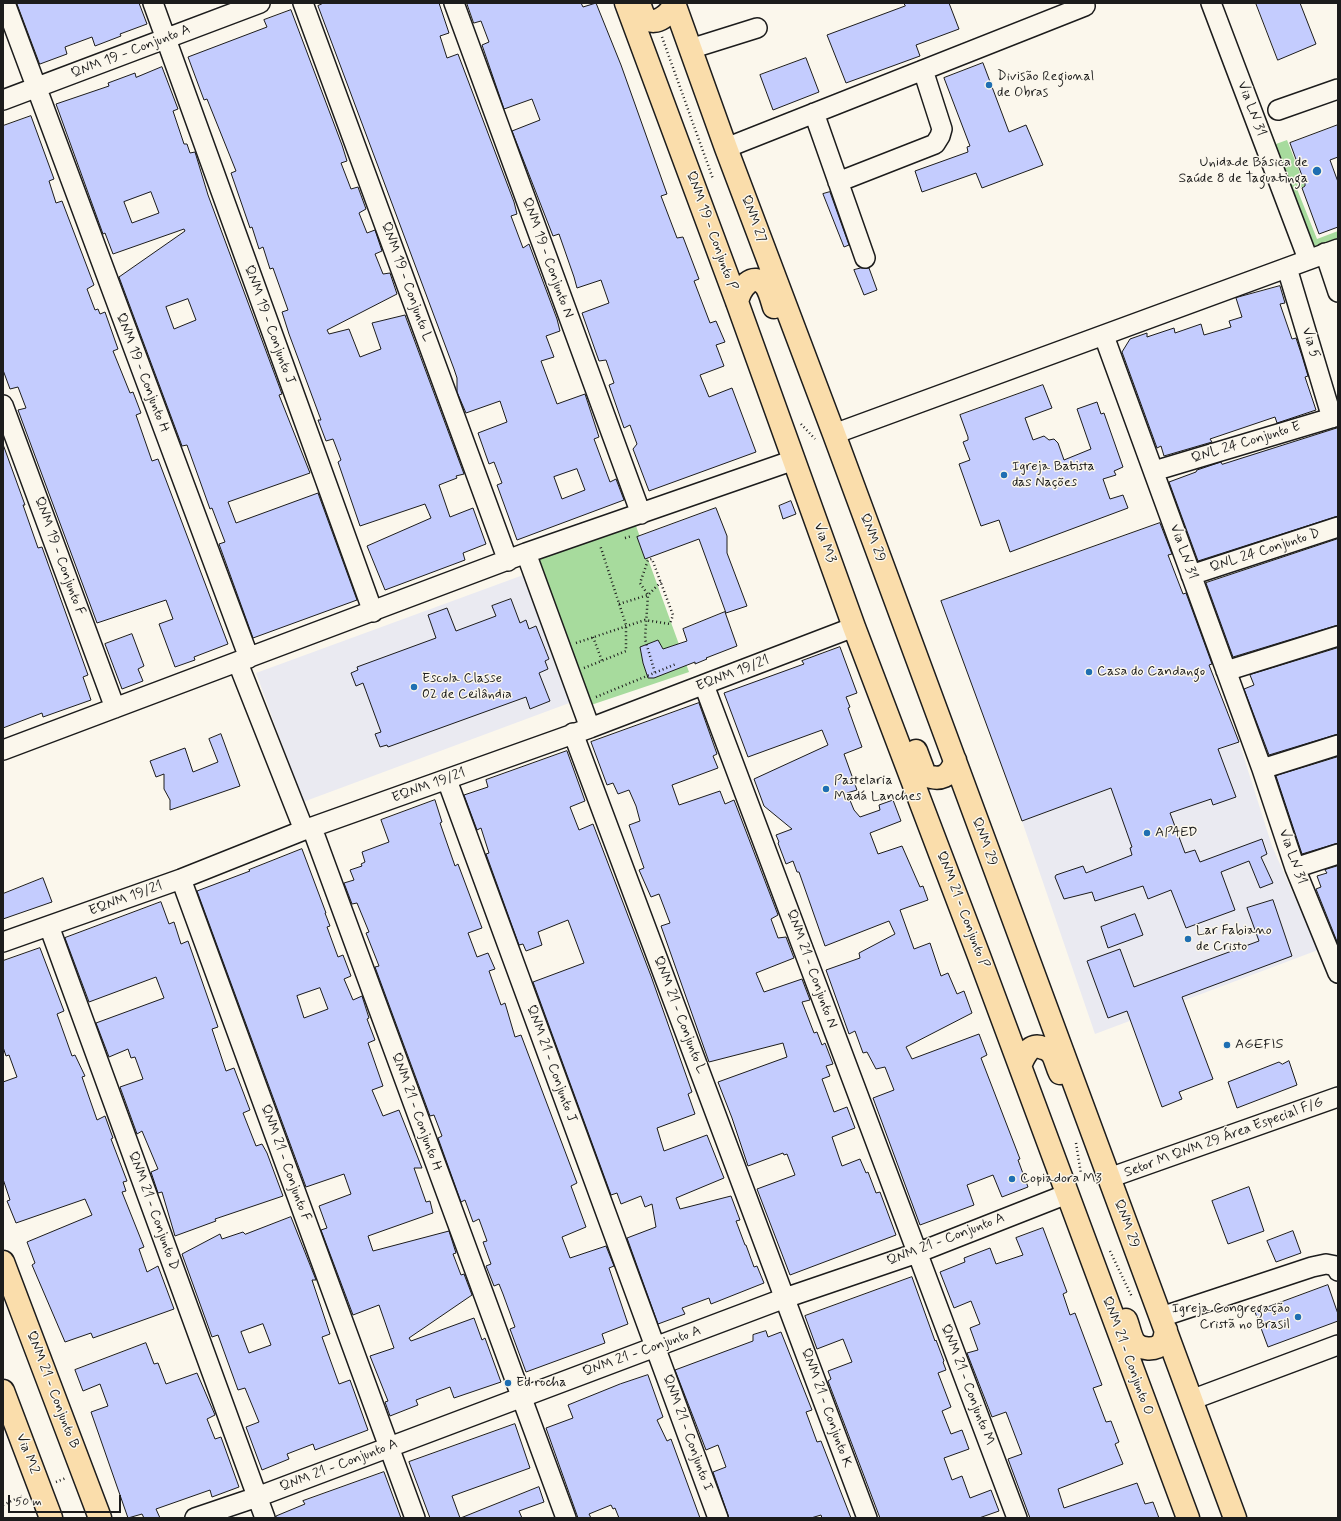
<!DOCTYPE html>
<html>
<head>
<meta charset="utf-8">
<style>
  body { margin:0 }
  #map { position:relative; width:1341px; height:1521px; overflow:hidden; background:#fbf7ec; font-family:Mynerve,sans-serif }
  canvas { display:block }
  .frame { position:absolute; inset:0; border:4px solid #1c1c1c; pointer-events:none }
  .scale { position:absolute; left:8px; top:1495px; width:113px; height:18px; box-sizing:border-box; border:2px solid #1c1c1c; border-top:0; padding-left:5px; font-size:12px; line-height:14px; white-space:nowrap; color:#1c1c1c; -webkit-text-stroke:3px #fbf7ec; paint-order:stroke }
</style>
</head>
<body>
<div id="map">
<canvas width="1341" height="1521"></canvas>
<div class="frame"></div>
<div class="scale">50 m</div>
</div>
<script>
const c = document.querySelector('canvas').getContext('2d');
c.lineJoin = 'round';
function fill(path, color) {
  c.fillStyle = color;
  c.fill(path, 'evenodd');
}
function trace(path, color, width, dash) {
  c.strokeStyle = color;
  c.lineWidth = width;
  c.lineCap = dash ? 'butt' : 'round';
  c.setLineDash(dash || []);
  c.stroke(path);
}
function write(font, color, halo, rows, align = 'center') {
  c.font = font + ' Mynerve,sans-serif';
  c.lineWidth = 3;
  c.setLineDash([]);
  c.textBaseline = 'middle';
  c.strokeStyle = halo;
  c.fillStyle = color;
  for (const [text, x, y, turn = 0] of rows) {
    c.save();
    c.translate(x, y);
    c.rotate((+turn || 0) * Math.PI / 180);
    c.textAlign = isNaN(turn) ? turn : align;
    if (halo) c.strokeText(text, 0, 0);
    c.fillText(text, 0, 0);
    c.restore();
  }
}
fill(new Path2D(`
  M526,574L572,702L303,802L256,673Z
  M1239,742L1272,846L1318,950L1095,1034L1022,821Z`), '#eaeaf1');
fill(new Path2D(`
  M1259,100L1276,144L1287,140L1305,186L1297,189L1317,239L1338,231V241L1308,252L1251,103Z
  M636,526L689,672L591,705L539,559Z`), '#a7db9d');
const building = new Path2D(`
  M17,3H139L147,24L120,34L121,36L95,46L92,37L65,47L67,54L40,64Z
  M324,3H439L449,33L440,36L447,58L458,54L514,202L517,214L511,216L523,248L529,244L557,319L560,331L546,336L554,357L541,361L557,404L585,394L599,437L594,439L610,482L616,479L624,500L517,540L497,485L502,483L494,462L489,464L478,433L507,422L500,401L466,413L457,392V378L454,369L318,6ZM577,469L585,490L562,499L554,477Z
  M467,3H581L583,7L596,3L621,65L667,194L661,196L677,238L683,237L699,279L694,281L710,323L716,321L725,342L716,345L724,366L700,375L709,397L732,388L756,452L649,491L633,449L637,444L630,425L624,428L609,385L614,383L606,360L599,361L582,313L609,303L601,280L577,288L574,277L559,234L553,236L512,131L540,120L532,99L504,109L482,45L489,42L481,21L474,23Z
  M904,3H949L959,29L916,45L920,56L846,83L827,35L905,6Z
  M1256,3H1300L1316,44L1278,60Z
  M291,10L342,145L347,161L341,163L351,189L358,187L366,209L359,213L367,233L375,230L382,251L375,254L383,274L390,273L397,294L327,330L329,334L349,329L360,357L381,349L372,323L405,315L464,474L456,476L457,478L439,485L450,517L473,508L486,544L463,553L465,560L385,590L367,546L431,518L425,504L360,526L338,462L341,460L333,439L326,441L318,420H321L289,334L282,312L288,310L273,268L270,269L263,247L259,249L252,227L250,228L231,173L236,171L207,99L204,100L188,57L267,27L264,20Z
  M806,58L819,92L773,110L760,75Z
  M983,63L1009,132L1026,125L1043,165L982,188L976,173L922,192L915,171L968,152L967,147L970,146L944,78Z
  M162,67L178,109L173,111L184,144H187L190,153L195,152L208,195L282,394L279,395L310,473L228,502L236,523L318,493L357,600L253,638L219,544L225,542L212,508L210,509L187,445L182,446L119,277L185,231L184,229L113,254L105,233L103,234L56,104L109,86L108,83L135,73L136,77ZM151,192L159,213L132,223L124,202ZM188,299L196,320L174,329L166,307Z
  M31,116L54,179L49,181L56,203L62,201L94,285L87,289L95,310L98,309L100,314L105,312L118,349L113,351L130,393L133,392L141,413L136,415L152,461L158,459L228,644L194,657L195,660L175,667L159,624L173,619L166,600L97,623L18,410L26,408L18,387L10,389L3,370V126Z
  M1338,125V157L1330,160L1338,182V227L1319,234L1302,188L1305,186V184L1290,143Z
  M830,192L849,245L844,247L823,194Z
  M861,268H869L877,290L864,295L854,270Z
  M1280,286L1285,303L1280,304L1292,339L1296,338L1302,356L1308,376L1305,377L1316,410L1277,423L1275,417L1210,439L1212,442L1164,456L1161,446L1157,448L1122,352L1130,339L1147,333V337L1174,328L1175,333L1201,324L1204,335L1231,327L1229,321L1242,317L1236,298Z
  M1043,385L1052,408L1025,418L1033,440L1044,436L1049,440L1054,439L1058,443L1064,460L1091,449L1077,409L1097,402L1101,414L1104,413L1123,467L1114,471L1116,475L1103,479L1110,499L1123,495L1128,508L1010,552L999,520L981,526L959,464L970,460L963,442L968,440V437L960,415Z
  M1338,428V516L1198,561L1169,482L1196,472L1197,470L1221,462L1222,464Z
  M4,447L25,505H23L38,548L42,547L88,675L83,677L91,700L43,717L42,713L3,728V448Z
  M791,501L796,514L783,519L779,506Z
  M716,508L727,536V553L747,606L726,613L699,539L645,559L637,537Z
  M1160,523L1172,554L1168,555L1183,594L1186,593L1212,664L1209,665L1239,742L1218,749L1236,797L1213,805L1211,799L1170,813L1185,853L1195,850L1200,862L1262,839L1267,854L1261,857L1273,883L1260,888L1249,861L1221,872L1235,910L1186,928L1171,890L1148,899L1143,886L1095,901L1092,892L1064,899L1055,877L1056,875L1083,866L1086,873L1132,855L1130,848L1132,847L1111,788L1022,821L941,601Z
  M1338,539V625L1233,657L1206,583Z
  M511,599L520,623L526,620L529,629L536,626L549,659L545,661L548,669L539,673L550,701L530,709L526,697L388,747L387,745L380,747L375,734L381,732L363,683L356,686L351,673L358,670L357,667L436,638L428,615L447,608L456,631L496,616L492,606Z
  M725,612L737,646L706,658L707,659L695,664V662L654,678H648L643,663L640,647L658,640L663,649L687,641L683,629Z
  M132,634L144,666L138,669L143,681L122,689L105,644Z
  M840,647L857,693L846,697L850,707L848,708L862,747L844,754L857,790L847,793L854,810L860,817L880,810L879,805L893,800L901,821L870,833L878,854L902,846L920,887L923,886L928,900L900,910L914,949L930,943L941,976L948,973L957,994L964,991L972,1013L906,1047L912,1059L979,1034L987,1055L981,1058L1020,1159L1018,1160L1028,1187L1002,1197L993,1175L967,1185L974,1205L920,1225L873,1098L894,1090L885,1067L876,1069L867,1052L863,1053L855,1031L849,1034L826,970L860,958L859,953L895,934L889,921L825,946L799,872H797L793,861L786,864L778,843L779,842L776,835L792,829L764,806L754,779L828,745L822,730L748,757L724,693L804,664L802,661Z
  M1338,648V734L1269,755L1244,689L1254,685L1250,675Z
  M699,703L717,754L713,756L718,768L672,785L679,805L720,791L725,804L734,800L778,915L771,919L778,938L786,937L794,958L756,973L764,992L802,979L810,1000L802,1002L814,1033L817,1032L822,1045L825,1043L833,1064L826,1066L830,1076L822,1079L834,1112L847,1107L855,1128L832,1137L842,1166L860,1159L866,1173L868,1172L876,1193L880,1192L896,1235L790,1275L757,1189L795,1175L787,1154L784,1155L783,1153L748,1166L732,1118L718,1082L787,1057L783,1043L709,1062L661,926L670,923L659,894L651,897L639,870L644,868L629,825L640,821L636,806L629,790L618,794L613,783L607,785L591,742Z
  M221,734L240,786L170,810V800L164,789V774L156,777L150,761L185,748L193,772L218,762L209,739Z
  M567,751L585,801L570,807L579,830L593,824L651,976L692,1092L688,1094L695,1114L657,1128L664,1151L707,1135L724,1178L676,1198L680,1209L731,1196L740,1220L736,1221L745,1245H746L754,1267L757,1266L764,1283L711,1304L709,1298L682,1308L685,1314L658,1324L627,1238L656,1227L652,1204L645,1207L641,1196L621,1204L617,1193L611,1195L533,982L584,963L568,920L538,932L542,945L526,951L523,944L519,945L486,854L489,853L481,828L477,830L464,795L488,787L486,780Z
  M1338,757V843L1302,854L1276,776Z
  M435,800L442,822L440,823L455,866L458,864L482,928L468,933L477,957L488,953L495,969L489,971L501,1005L505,1003L515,1037L521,1035L577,1183L571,1186L586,1227L562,1237L570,1258L606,1246L614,1266L609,1268L628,1324L602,1334L605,1343L526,1372L510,1329L515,1327L503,1294L499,1284L494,1286L486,1266L491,1264L483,1242L487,1241L479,1219L473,1222L465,1200L461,1202L438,1138L442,1136L434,1115L430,1116L375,967L379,966L366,933L369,932L357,903L352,904L344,883L354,880L350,870L362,866L361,864L365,862L362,852L389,842L381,820Z
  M302,849L326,913H325L330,926L327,927L338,957L343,955L351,976L344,979L353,1000L362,996L369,1018L367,1019L375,1040L368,1043L383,1086L372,1090L383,1116L399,1110L422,1168H414L426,1202L430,1201L433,1213L368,1236L373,1251L449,1231L456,1253L453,1254L461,1275L464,1274L472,1295L409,1338L411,1341L474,1318L482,1340L485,1338L501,1382L454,1398L450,1387L416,1400L418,1405L390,1416L385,1402L388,1401L370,1356L394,1348L379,1305L353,1315L321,1230L327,1228L319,1206L351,1194L344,1174L306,1187L197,891L250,871L249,870ZM320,988L328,1009L304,1018L297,996Z
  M1338,866V944L1316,889L1321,887L1317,876L1327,873L1325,870Z
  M43,878L52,902L3,919V894Z
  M1273,900L1292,956L1182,997L1213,1079L1179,1092L1182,1099L1162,1107L1127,1011L1108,1018L1087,961L1120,949L1134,987L1259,941L1247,908Z
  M161,902L169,924L174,922L181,944L188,941L218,1027L212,1029L226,1071L234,1068L250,1110L243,1113L256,1146L262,1144L267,1153L283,1196L215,1219L216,1221L175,1236L162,1192L158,1193L151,1172L158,1169L142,1131L137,1134L120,1087L143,1079L135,1057L131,1058L128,1049L109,1057L96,1023L164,998L156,977L89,1002L65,938Z
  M1135,914L1143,935L1108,948L1101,927Z
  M40,948L64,1011L57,1014L72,1056L75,1055L85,1076L82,1077L97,1120L105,1116L113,1138L111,1139L127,1181L123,1182L126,1191L122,1192L144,1247L139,1249L147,1272L158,1266L174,1309L93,1338L91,1333L65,1342L32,1265L35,1263L27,1242L92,1215L85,1199L16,1223L7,1201L10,1200L3,1179V1082L17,1077L9,1055L6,1056L3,1047V961Z
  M1289,1061L1297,1085L1237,1108L1228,1082L1279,1062L1282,1064Z
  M1249,1187L1264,1231L1228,1244L1212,1201Z
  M291,1217L316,1280H312L330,1334L322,1337L339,1384L350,1380L368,1430L315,1450L313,1444L287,1454L289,1459L262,1470L246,1427L259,1422L245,1388L238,1390L218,1335L212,1337L182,1254L220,1234L222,1239L243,1232L245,1234ZM263,1324L271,1345L249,1353L241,1332Z
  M1043,1228L1067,1292L1063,1294L1070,1315L1075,1313L1102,1385L1093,1388L1106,1422L1111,1421L1119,1442L1115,1444L1123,1464L1058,1489L1064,1508L1137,1483L1145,1504L1153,1502L1159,1518H1030L1008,1459L1022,1454L1006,1412L992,1417L967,1353L978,1350L970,1328L980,1324L971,1301L954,1308L940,1272L965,1262L964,1258L990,1248L996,1264L1023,1255L1016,1238Z
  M1293,1231L1301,1253L1276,1262L1267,1241Z
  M912,1277L935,1341L936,1340L944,1361L943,1362L946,1370L938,1373L951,1407L942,1411L951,1434L962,1430L969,1449L944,1458L952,1480L962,1476L970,1498L991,1490L999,1511L979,1518H880L828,1381L831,1379L828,1371L852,1362L843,1339L817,1349L805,1316Z
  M1328,1285L1338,1314V1321L1268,1347L1255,1312Z
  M766,1331L768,1337L781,1332L812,1410L806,1412L817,1442L821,1441L851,1518H822L821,1515L811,1518H729L713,1472L726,1467L718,1445L706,1450L675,1370L753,1341V1335Z
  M146,1343L154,1364L158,1363L166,1384L197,1373L215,1415L207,1419L215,1439L221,1437L239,1487L212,1497L210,1490L156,1509L160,1518H144L142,1514L128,1518L91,1412L108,1406L100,1384L83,1391L75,1370Z
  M648,1375L663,1417L657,1420L667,1441L671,1439L700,1518H619L615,1508L613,1509L611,1505L589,1514L591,1518H578L546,1428L573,1418L568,1405L620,1384Z
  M515,1424L530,1468L452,1496L460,1518H430L409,1462Z
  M384,1472L401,1518H276V1516L305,1504L303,1501Z
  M539,1487L544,1502L519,1511L522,1518H461Z`);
fill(building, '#c4ccfe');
trace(building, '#1c1c1c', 1);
const minor = new Path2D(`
  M5,3L249,658
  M153,3L373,612
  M303,3L508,561
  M454,3L641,514
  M1211,3L1308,259
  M690,49L757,28
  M3,100L260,3
  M1278,110L1338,89
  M814,113L865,258
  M726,148L1085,6
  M838,182L935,144L940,136L942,129L923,70
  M1325,253L1338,292
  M1287,268L1332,418
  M1104,336L1262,769L1295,868L1338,973
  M3,405L115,708
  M834,434L1338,249
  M1154,471L1338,416
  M526,553L590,728
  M1191,575L1338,527
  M238,663L304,830
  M1226,671L1338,636
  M704,685L1017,1518
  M573,733L867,1518
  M3,750L526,553L794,460
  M1262,769L1338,745
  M447,780L718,1518
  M312,828L566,1518
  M1295,868L1338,854
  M181,879L415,1518
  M49,926L265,1518
  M3,942L181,879L304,830L590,728L854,627
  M1109,1178L1338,1097
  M1161,1317L1312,1267L1326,1264L1336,1266L1338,1271
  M1191,1400L1338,1345
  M195,1518L257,1497L785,1298L917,1253L1067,1194`);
const major = new Path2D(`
  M626,3L737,302L854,627L979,956L1188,1518
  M639,3C641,7 642,15 646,18C656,27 671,13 674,4
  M674,3L726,148L834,434L1235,1518
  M737,302C740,289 752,270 766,286C770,292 772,301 774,307
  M916,751L925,775C940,781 951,777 955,760
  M1020,1066C1024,1056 1030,1042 1043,1048C1048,1049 1050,1051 1053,1055C1056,1061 1057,1067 1060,1073
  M3,1262L100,1518
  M1126,1320C1129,1327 1130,1336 1134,1342C1140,1350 1156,1351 1162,1343C1165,1339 1165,1335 1166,1330
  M3,1391L51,1518`);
trace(minor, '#1c1c1c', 22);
trace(major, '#1c1c1c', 25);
trace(new Path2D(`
  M662,37L713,179
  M801,424L815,439
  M625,538L632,536
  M619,604L648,595L661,582
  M593,637L602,661
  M576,643L645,620L670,624L673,615L652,559L648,560L640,583L648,595L645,639L655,673
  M584,668L626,651V625L600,545
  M596,697L676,664
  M1076,1143L1081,1174
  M1110,1251L1132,1297
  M56,1482L66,1478
  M3,1505L24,1495`), '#1c1c1c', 2.5, [1, 3]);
trace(minor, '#fbf7ec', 19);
trace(major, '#faddab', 22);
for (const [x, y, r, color] of [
  [989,85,4,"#1f6fb2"],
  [1317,171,5,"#1f6fb2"],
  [1004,475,4,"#1f6fb2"],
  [1089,672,4,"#1f6fb2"],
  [414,687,4,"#1f6fb2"],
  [826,789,4,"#1f6fb2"],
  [1147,833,4,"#1f6fb2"],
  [1188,939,4,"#1f6fb2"],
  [1227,1045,4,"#1f6fb2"],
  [1012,1179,4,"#1f6fb2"],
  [1298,1317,4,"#1f6fb2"],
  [508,1383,4,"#1f6fb2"]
]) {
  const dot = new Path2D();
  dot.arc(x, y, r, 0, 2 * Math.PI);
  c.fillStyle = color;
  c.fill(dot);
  trace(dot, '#fbf7ec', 1.5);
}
write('14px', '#1c1c1c', '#fbf7ec', [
  ["QNM 19 - Conjunto A",131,52,-21],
  ["Via LN 31",1251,109,69],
  ["QNM 27",753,219,70],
  ["QNM 19 - Conjunto P",711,231,70],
  ["QNM 19 - Conjunto N",547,258,70],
  ["QNM 19 - Conjunto L",406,282,70],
  ["QNM 19 - Conjunto J",269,325,70],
  ["Via 5",1310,343,73],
  ["QNM 19 - Conjunto H",142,373,69],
  ["QNL 24 Conjunto E",1246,443,-17],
  ["QNM 29",872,538,70],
  ["Via M3",824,543,70],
  ["QNL 24 Conjunto D",1265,551,-18],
  ["Via LN 31",1183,552,70],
  ["QNM 19 - Conjunto F",59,556,70],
  ["EQNM 19/21",733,674,-21],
  ["EQNM 19/21",429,786,-20],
  ["QNM 29",984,842,70],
  ["Via LN 31",1292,857,70],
  ["EQNM 19/21",126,899,-20],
  ["QNM 21 - Conjunto P",962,910,69],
  ["QNM 21 - Conjunto N",811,969,70],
  ["QNM 21 - Conjunto L",679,1015,69],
  ["QNM 21 - Conjunto J",551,1064,70],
  ["QNM 21 - Conjunto H",416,1112,70],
  ["Setor M QNM 29 Área Especial F/G",1224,1138,-20],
  ["QNM 21 - Conjunto F",285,1163,70],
  ["QNM 21 - Conjunto D",153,1211,70],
  ["QNM 29",1126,1224,70],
  ["QNM 21 - Conjunto A",946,1240,-21],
  ["QNM 21 - Conjunto A",642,1352,-20],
  ["QNM 21 - Conjunto O",1127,1356,70],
  ["QNM 21 - Conjunto M",967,1385,69],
  ["QNM 21 - Conjunto B",52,1390,69],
  ["QNM 21 - Conjunto K",826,1408,70],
  ["QNM 21 - Conjunto I",687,1433,70],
  ["Via M2",27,1454,69],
  ["QNM 21 - Conjunto A",339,1466,-21]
]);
write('14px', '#1c1c1c', '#fbf7ec', [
  ["Divisão Regional",997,77],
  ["de Obras",997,93],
  ["Unidade Básica de",1308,163,"right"],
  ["Saúde 8 de Taguatinga",1308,179,"right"],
  ["Igreja Batista",1012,467],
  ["das Nações",1012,483],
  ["Casa do Candango",1097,672],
  ["Escola Classe",422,679],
  ["02 de Ceilândia",422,695],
  ["Pastelaria",834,781],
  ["Madá Lanches",834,797],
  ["APAED",1155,833],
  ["Lar Fabiano",1196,931],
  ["de Cristo",1196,947],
  ["AGEFIS",1235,1045],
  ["Copiadora M3",1020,1179],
  ["Igreja Congregação",1290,1309,"right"],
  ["Cristã no Brasil",1290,1325,"right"],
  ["Ed rocha",516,1383]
], 'left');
</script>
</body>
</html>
